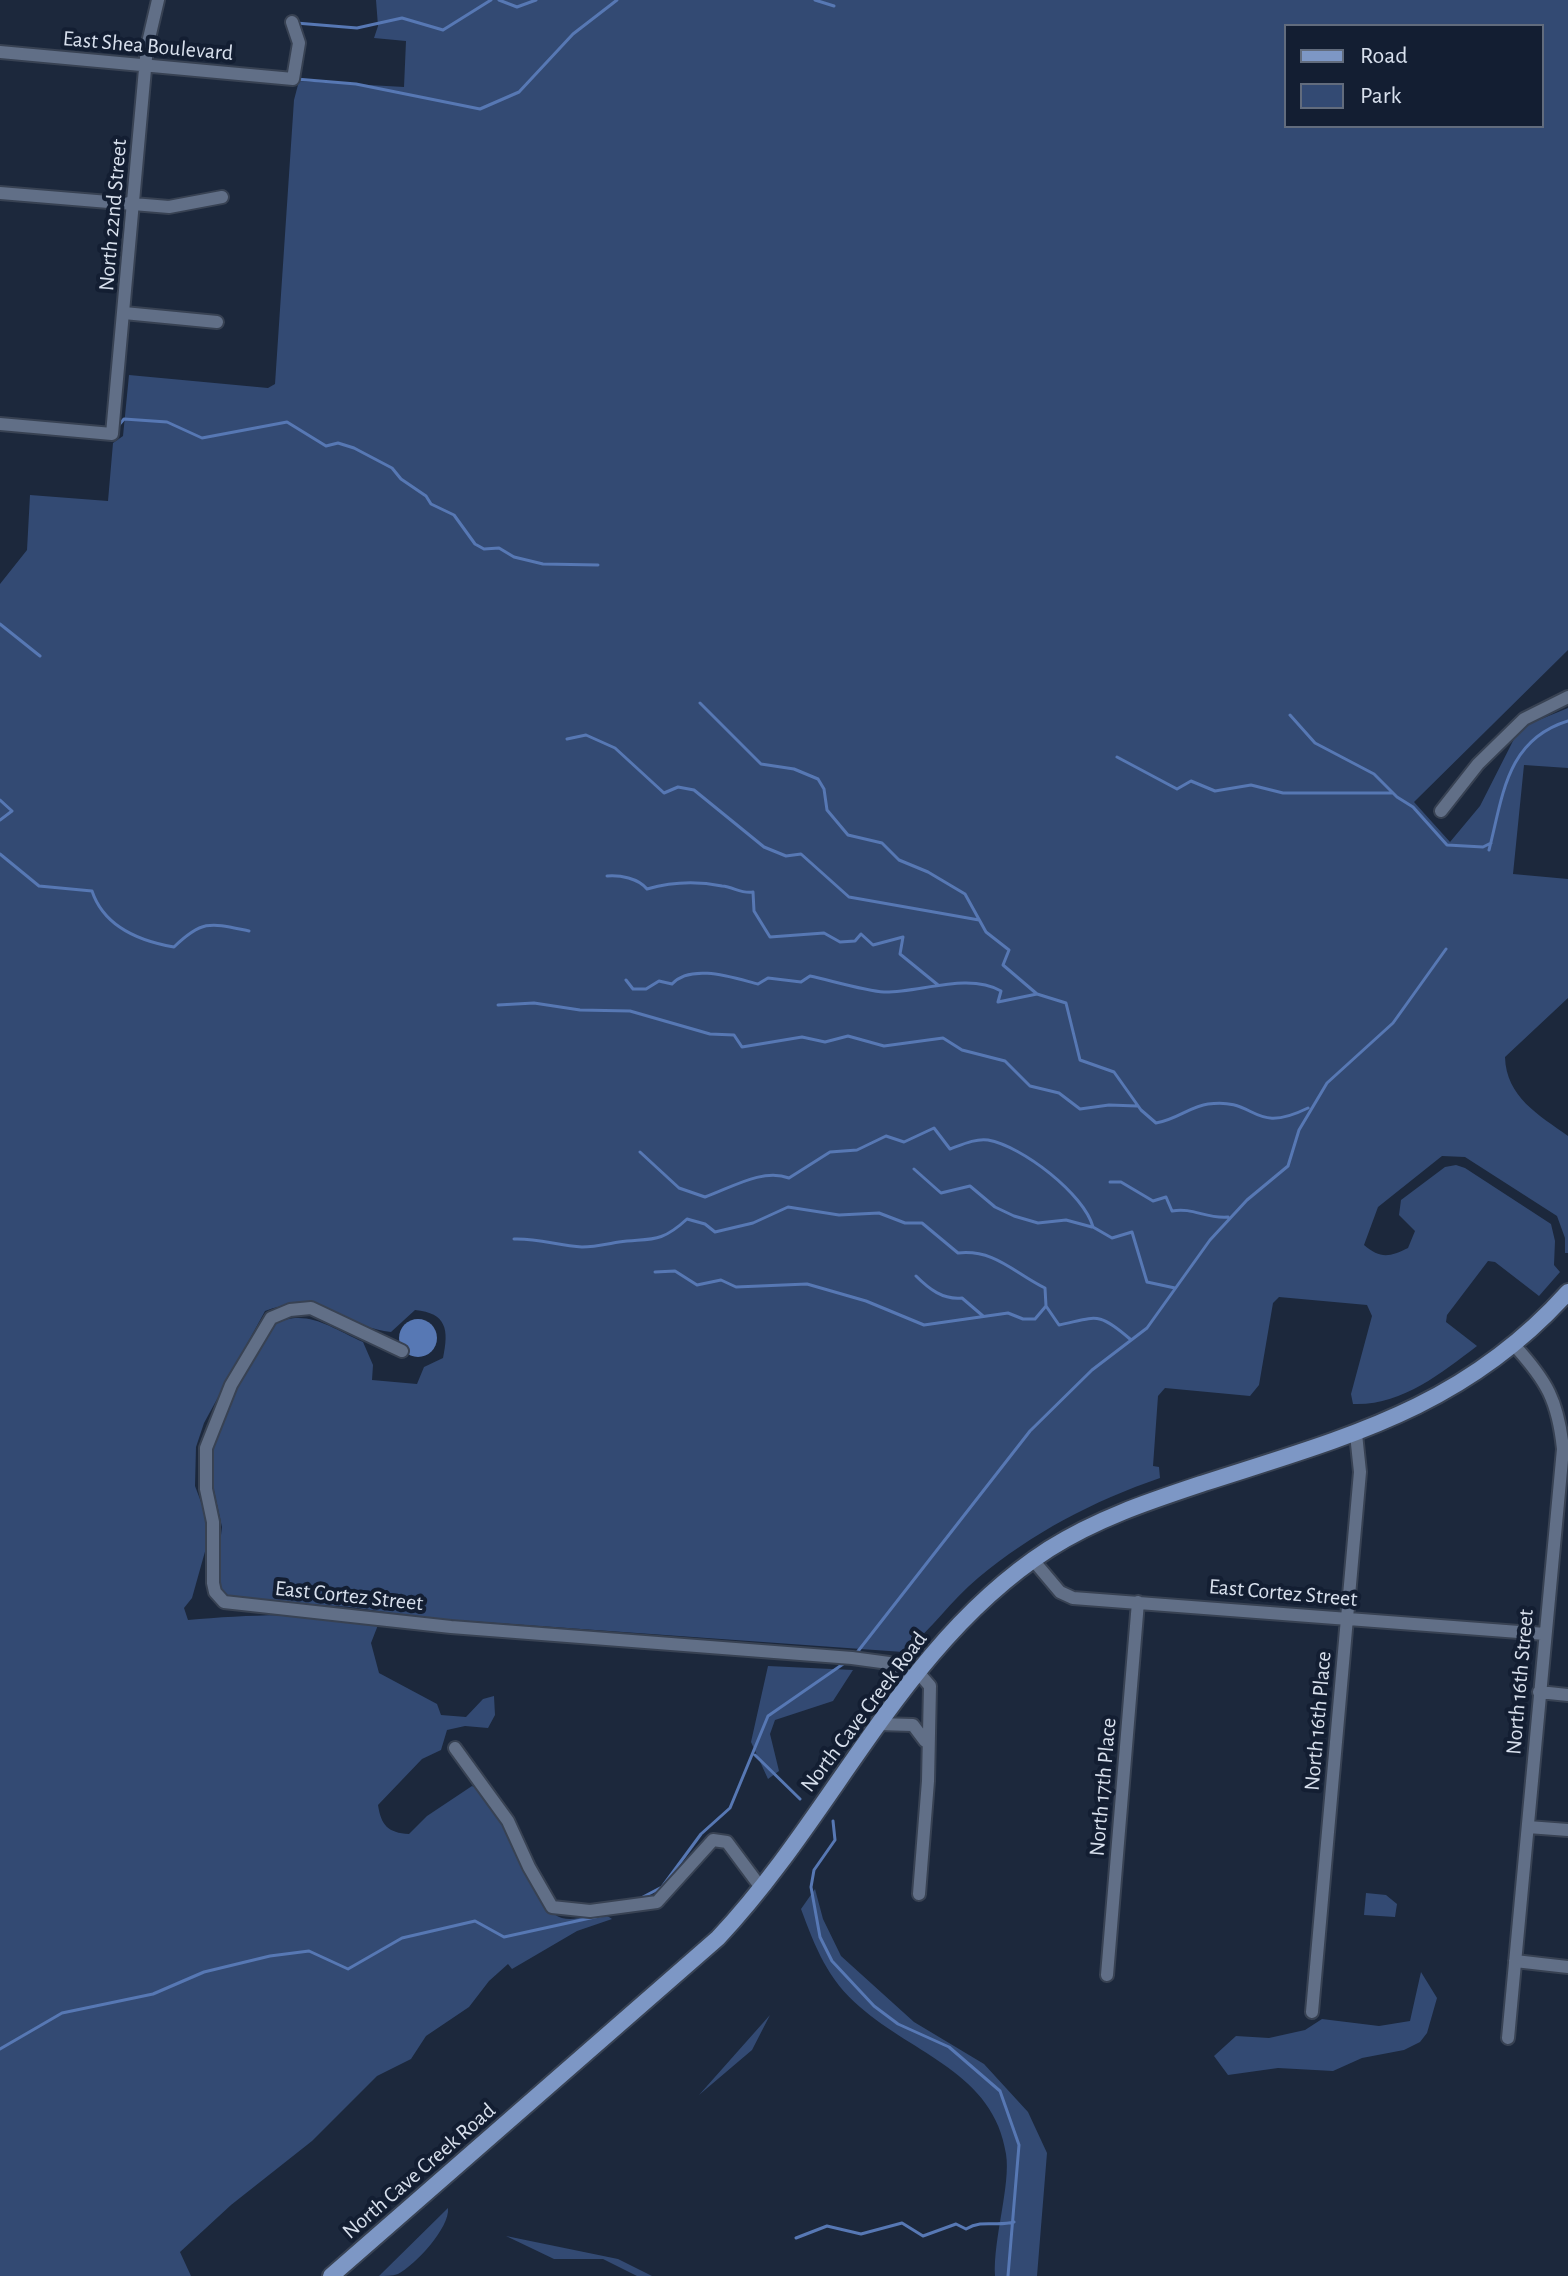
<!DOCTYPE html>
<html>
<head>
<meta charset="utf-8">
<style>
  body { margin:0 }
  #map { position:relative; width:1568px; height:2276px; overflow:hidden; background:#1c283c; font-family:"Alegreya Sans",sans-serif }
  canvas { display:block }
  .legend { position:absolute; left:1284px; top:24px; width:260px; height:104px; box-sizing:border-box; background:#131e32; border:2px solid #626c7d; margin:0; padding:10px 14px; list-style:none; font-size:24px; color:#d8e0ed }
  .legend li { display:flex; align-items:center; gap:16px; height:40px }
  .legend b { width:40px; border:2px solid #626c7d }
</style>
</head>
<body>
<div id="map">
<canvas width="1568" height="2276"></canvas>
<ul class="legend">
<li><b style="height:10px;background:#7d97c5"></b>Road</li>
<li><b style="height:22px;background:#334a73"></b>Park</li>
</ul>
</div>
<script>
const c = document.querySelector('canvas').getContext('2d');
c.lineJoin = 'round';
function fill(path, color) {
  c.fillStyle = color;
  c.fill(path, 'evenodd');
}
function trace(path, color, width, dash) {
  c.strokeStyle = color;
  c.lineWidth = width;
  c.lineCap = dash ? 'butt' : 'round';
  c.setLineDash(dash || []);
  c.stroke(path);
}
function write(font, color, halo, rows, align = 'center') {
  c.font = font + ' "Alegreya Sans",sans-serif';
  c.lineWidth = 8;
  c.setLineDash([]);
  c.textBaseline = 'middle';
  c.strokeStyle = halo;
  c.fillStyle = color;
  for (const [text, x, y, turn = 0] of rows) {
    c.save();
    c.translate(x, y);
    c.rotate((+turn || 0) * Math.PI / 180);
    c.textAlign = isNaN(turn) ? turn : align;
    if (halo) c.strokeText(text, 0, 0);
    c.fillText(text, 0, 0);
    c.restore();
  }
}
fill(new Path2D(`
  M376,0H1568V650L1414,802L1450,842L1480,806L1515,737L1529,724L1568,708V768L1524,765L1513,874L1568,879V998L1505,1057C1506,1097 1539,1115 1568,1136V1253H1565V1238L1557,1216L1465,1157L1442,1156L1378,1207L1364,1245C1380,1259 1390,1257 1408,1248L1415,1231L1399,1215L1401,1200L1445,1167L1456,1165L1465,1168L1551,1224L1555,1241L1554,1265L1560,1272L1539,1296L1495,1262L1488,1261L1447,1315L1446,1322L1477,1346C1440,1374 1401,1406 1353,1404L1351,1394L1372,1316L1367,1305L1279,1297L1273,1303L1259,1385L1250,1396L1165,1388L1158,1396L1153,1466L1159,1467L1160,1478C1093,1501 1032,1533 978,1578C951,1600 931,1631 903,1652L427,1618L350,1607L235,1599L222,1594L216,1576L222,1527L210,1472L213,1439L267,1327C305,1306 327,1326 363,1342L373,1365L372,1380L417,1384L424,1367L443,1358C449,1330 447,1313 415,1310L391,1332C343,1326 314,1292 265,1311L204,1423L196,1447L195,1486L207,1518L206,1548L192,1598L184,1608L188,1620C249,1615 319,1611 378,1625L371,1643L379,1673L437,1704L441,1715L466,1717L483,1699L494,1696L495,1715L488,1728L465,1726L447,1730L441,1750L422,1759L378,1805C381,1825 388,1833 409,1834L427,1816L472,1786C517,1805 524,1891 554,1914C573,1928 596,1907 612,1919L577,1931L512,1969L508,1964L489,1981L469,2007L426,2036L411,2059L377,2076L312,2141L231,2205L180,2252L191,2276H0V584L27,550L30,495L108,501L113,443L123,436L129,375L268,388L275,384L294,100L299,81L404,87L406,41L374,38L378,26ZM1286,26H1542V126H1286Z
  M768,1666L853,1670L833,1701L775,1720L770,1734L779,1771L768,1779L751,1742Z
  M815,1889L823,1919L841,1956L914,2022L984,2064L1028,2112L1047,2153L1037,2276H995C993,2239 1011,2184 1006,2154C994,2073 913,2054 860,2007C828,1980 815,1947 801,1909Z
  M1366,1893L1386,1895L1397,1904L1395,1917L1364,1915Z
  M1421,1972L1437,1998L1427,2033L1420,2042L1404,2050L1362,2058L1333,2071L1278,2068L1228,2075L1214,2056L1236,2036L1269,2038L1305,2030L1322,2019L1379,2026L1410,2021Z
  M770,2015L752,2050L699,2095Z
  M448,2208C450,2228 415,2265 398,2274C392,2276 385,2276 379,2276Z
  M506,2236L618,2259L652,2276H637L603,2259H554Z`), '#334a73');
fill(new Path2D(`
  M399 1338a19 19 0 1 1 38 0a19 19 0 1 1-38 0Z`), '#5778b4');
trace(new Path2D(`
  M499,0L517,7L536,0
  M815,0L834,6
  M296,23L357,28L402,18L443,30L491,0
  M296,79L356,84L480,109L519,92L573,34L617,0
  M118,426L124,419L167,422L202,438L287,422L326,446L338,443L354,448L392,468L401,479L426,496L431,504L454,515L475,544L484,549L499,548L514,557L543,564L598,565
  M0,624L40,656
  M700,703L761,764L794,769L818,779L824,789L827,810L848,835L882,843L899,860L928,872L965,894L986,932L1009,950L1003,965L1037,994L1066,1003L1080,1060L1114,1072L1141,1110L1156,1123C1176,1120 1191,1106 1208,1104C1258,1097 1251,1136 1308,1108
  M1290,715L1315,743L1374,774L1397,797L1413,807L1447,845L1483,847L1491,843
  M567,739L586,735L615,748L664,793L678,787L694,790L764,847L786,856L801,854L849,897L979,920
  M1117,757L1177,789L1191,781L1215,791L1251,785L1283,793H1393
  M0,800L12,811L0,820
  M1489,850C1503,796 1506,740 1568,721
  M0,854L39,886L92,891C104,927 139,941 174,947C203,919 211,923 249,931
  M607,876C620,875 638,878 647,889C671,882 698,881 722,886C734,887 741,894 753,892L754,911L770,937L824,933L840,942L855,941L861,934L873,945L903,937L900,954L938,985
  M626,980L633,989H646L659,981L672,984C691,963 734,978 758,984L768,978L801,982L810,976C829,980 866,991 884,992C919,993 968,972 1001,991L998,1002L1037,994
  M498,1005L534,1003L580,1010L630,1011L710,1034L734,1035L742,1047L802,1037L825,1042L848,1036L884,1046L943,1038L962,1050L1005,1061L1030,1086L1059,1093L1080,1109L1109,1105L1137,1106
  M640,1152L679,1188L705,1197C731,1188 762,1168 789,1178L830,1152L857,1150L886,1136L904,1142L934,1128L950,1149C961,1145 976,1138 988,1140C1022,1146 1084,1194 1093,1227L1112,1238L1132,1232L1147,1282L1175,1288
  M914,1169L941,1193L970,1186L995,1207L1014,1216L1038,1223L1066,1220L1092,1227
  M1110,1182H1121L1153,1201L1166,1197L1172,1211C1193,1207 1206,1219 1228,1217
  M514,1239C538,1238 559,1246 582,1247C594,1247 607,1244 619,1242C651,1238 660,1244 687,1219L705,1224L715,1232L753,1223L788,1207L839,1215L879,1213L905,1223H922L958,1253C995,1249 1014,1273 1045,1288L1046,1306L1059,1325C1097,1317 1098,1311 1130,1339
  M655,1272L675,1271L697,1285L721,1280L736,1287L807,1284L866,1301L924,1325L1008,1313L1023,1319H1035L1046,1306
  M916,1276C929,1289 943,1300 962,1298L983,1316
  M855,1655L1030,1431L1092,1370L1147,1328L1210,1240L1247,1200L1288,1166L1299,1130L1327,1083L1393,1023L1446,949
  M755,1755L800,1799
  M833,1821L835,1840L814,1870L811,1887L820,1937L832,1961L874,2006L898,2024L949,2047L1000,2091L1019,2145L1008,2276
  M643,1897L662,1887L701,1834L730,1808L768,1716L846,1662
  M0,2049L62,2013L153,1994L204,1972L270,1956L309,1951L348,1969L402,1938L475,1921L504,1937L613,1913
  M796,2238L827,2226L861,2234L902,2223L923,2236L956,2224L966,2229C983,2219 996,2227 1014,2222`), '#5778b4', 3);
const minor = new Path2D(`
  M0,52L293,79L299,43L292,22
  M0,193L169,207L222,197
  M124,313L217,322
  M0,424L112,434L147,47L158,0
  M1441,811L1478,764L1524,719L1568,697
  M402,1351L311,1308L290,1310L271,1318L231,1385L206,1448V1489L213,1522V1583L215,1592L224,1602L451,1627L852,1658L889,1663L911,1678
  M1033,1560L1060,1592L1073,1598L1545,1634
  M917,1671L930,1686L928,1781L919,1894
  M1539,1692L1568,1695
  M878,1724L913,1725L925,1741
  M455,1748L508,1821L529,1867L552,1907L590,1911L657,1902L713,1840L727,1842L762,1889
  M1528,1827L1568,1830
  M1515,1961L1568,1967
  M1107,1975L1138,1602
  M1312,2012L1360,1472L1356,1434
  M1508,2038L1563,1449C1558,1401 1547,1381 1514,1345`);
const major = new Path2D(`
  M331,2276L718,1938C835,1814 902,1644 1049,1549C1098,1518 1150,1501 1204,1483C1346,1437 1464,1408 1568,1292`);
trace(minor, '#384253', 16);
trace(major, '#384253', 20);
trace(minor, '#616f87', 12);
trace(major, '#7d97c5', 16);
write('22px', '#d8e0ed', '#131e32', [
  ["East Shea Boulevard",148,46,5],
  ["North 22nd Street",113,215,-85],
  ["East Cortez Street",1283,1593,5],
  ["East Cortez Street",349,1596,6],
  ["North 16th Street",1520,1682,-85],
  ["North Cave Creek Road",864,1712,-53],
  ["North 16th Place",1318,1721,-85],
  ["North 17th Place",1103,1787,-85],
  ["North Cave Creek Road",419,2171,-41]
]);
</script>
</body>
</html>
